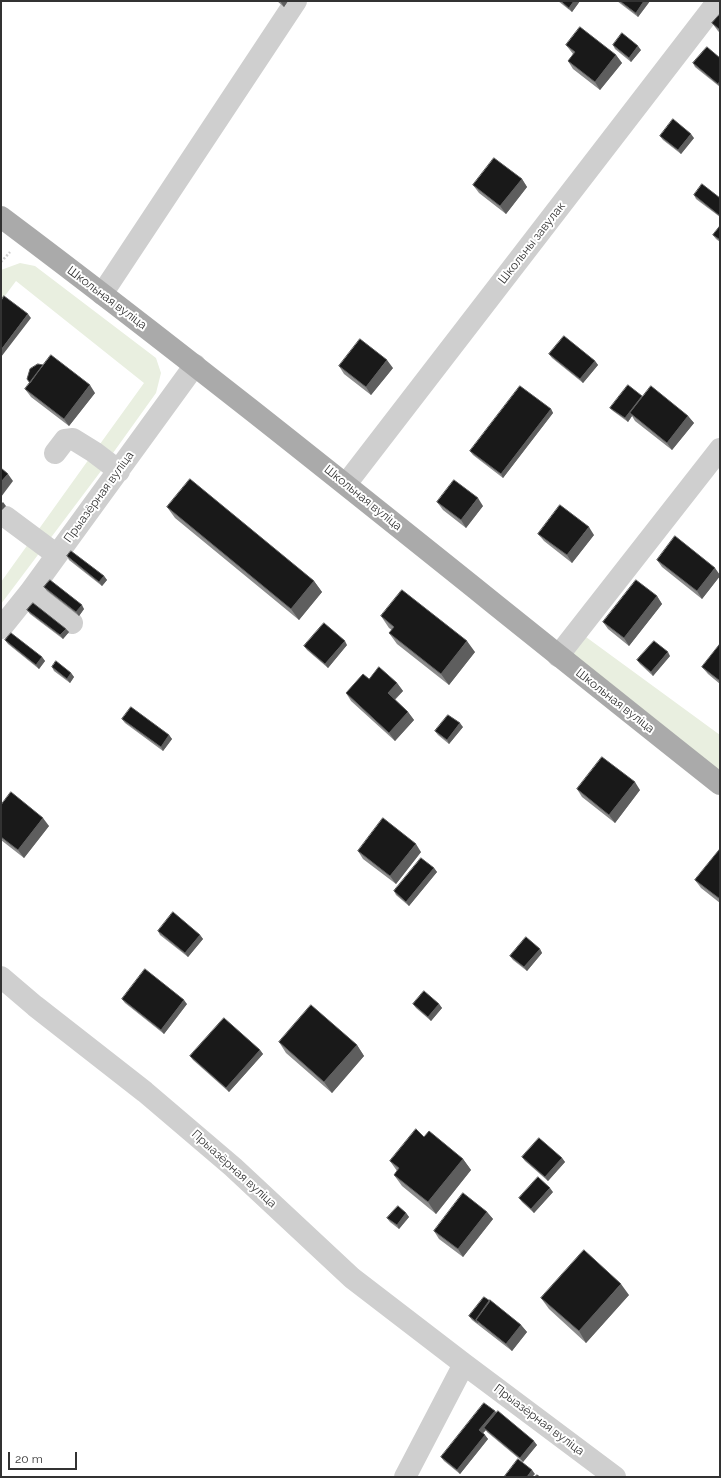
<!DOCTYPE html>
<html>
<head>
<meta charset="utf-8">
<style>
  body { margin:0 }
  #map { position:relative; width:721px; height:1478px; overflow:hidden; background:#fff; font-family:Raleway,sans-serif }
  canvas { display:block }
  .frame { position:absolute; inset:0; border:2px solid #323232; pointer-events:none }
  .scale { position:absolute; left:8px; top:1452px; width:69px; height:18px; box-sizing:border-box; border:2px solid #323232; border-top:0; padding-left:5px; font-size:12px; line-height:14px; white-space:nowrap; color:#323232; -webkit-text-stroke:3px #fff; paint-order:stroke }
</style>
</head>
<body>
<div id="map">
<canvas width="721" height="1478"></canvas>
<div class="frame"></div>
<div class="scale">20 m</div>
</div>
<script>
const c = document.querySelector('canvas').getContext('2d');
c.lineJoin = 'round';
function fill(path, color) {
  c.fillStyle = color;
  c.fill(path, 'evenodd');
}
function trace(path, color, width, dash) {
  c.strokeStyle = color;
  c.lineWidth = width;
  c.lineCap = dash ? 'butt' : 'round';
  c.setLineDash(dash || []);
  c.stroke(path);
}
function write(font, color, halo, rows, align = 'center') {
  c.font = font + ' Raleway,sans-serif';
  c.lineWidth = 4;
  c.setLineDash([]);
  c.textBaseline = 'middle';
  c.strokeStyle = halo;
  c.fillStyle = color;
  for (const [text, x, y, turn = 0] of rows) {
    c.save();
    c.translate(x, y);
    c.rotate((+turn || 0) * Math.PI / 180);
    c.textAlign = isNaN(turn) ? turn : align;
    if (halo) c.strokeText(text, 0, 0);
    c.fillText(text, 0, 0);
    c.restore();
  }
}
fill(new Path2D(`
  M20,263L35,266L156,358L161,373L156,393L113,453L100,444L144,383L16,281L1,301V270Z
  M89,459L101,471L1,604V582Z
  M586,637L720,735V777L569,659Z`), '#e9efe0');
trace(new Path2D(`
  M1,262L10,252`), '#cfcfcf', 2.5, [2, 2]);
trace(new Path2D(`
  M102,294L296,1
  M55,453L65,440L73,439L94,452L119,471
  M346,484L718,1
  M6,517L57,555
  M30,592L41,599L72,623
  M1,628L30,592L195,365
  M558,656L720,449
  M1,977L35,1006L145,1092L233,1167L352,1278L464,1364L615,1477
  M405,1477L464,1364`), '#cfcfcf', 22);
trace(new Path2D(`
  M1,217C245,400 481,595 720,784`), '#aaa', 22);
fill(new Path2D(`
  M277,1H288L284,7Z
  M558,1H580L572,12Z
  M617,1H650L638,17Z
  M720,14V33L718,31L712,23Z
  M566,45L616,55L622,63L600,90L573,69L568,61L573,54Z
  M613,45L641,50L631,62L615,49Z
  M720,58V87L695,67L693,63Z
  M660,136L694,138L681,154L663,140Z
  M522,179L527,187L506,214L479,193L473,185Z
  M694,195L720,198V217L696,199Z
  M720,226V242L716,239L713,235Z
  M549,354L595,361L598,365L583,383L552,358Z
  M339,366L393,368L371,395L344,374Z
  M25,389L95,393L69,426L31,397Z
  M643,397L688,416L694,423L672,450L635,421L632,416L628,422L613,411L610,408Z
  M551,409L553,413L503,478L473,455L470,451Z
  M437,502L483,506L466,528L443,510Z
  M167,507L314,581L322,592L299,620L175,518Z
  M538,534L594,535L572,563L544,541Z
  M67,556L104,576L107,580L102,586L69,560Z
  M657,560L720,575V576L702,599L662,567Z
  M44,587L84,609L79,616L47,591Z
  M657,596L662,604L629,646L608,629L603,622Z
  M27,610L66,629L69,632L63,639L30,614Z
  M381,616L475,652L449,685L397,644L389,633L392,630L389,628Z
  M5,640L42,657L45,661L39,669L8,644Z
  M720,644V684L708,674L702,667Z
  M347,645L328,668L307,650L304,646Z
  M670,656L653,676L640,664L637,660Z
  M52,667L71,673L74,677L70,683L54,671Z
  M369,679L397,683L403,691L395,700L408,712L414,720L395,741L351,701L346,693Z
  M122,719L169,735L172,739L163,751L125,723Z
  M463,727L449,744L438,735L435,731Z
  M577,789L640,790L615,823L582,797Z
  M1,805L49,826L24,858L1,840Z
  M720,849V903L701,888L695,880Z
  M358,851L421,852L396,884L363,859Z
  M434,868L437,872L409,906L396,895L394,891Z
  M158,931L200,935L203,939L188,957L160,935Z
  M540,949L542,953L527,971L513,960L510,956Z
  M122,999L187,1004L164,1034L125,1003Z
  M413,1004H439L442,1008L431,1021L416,1008Z
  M279,1042L357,1045L364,1056L332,1093L286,1053Z
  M260,1050L263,1054L229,1092L193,1060L190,1056Z
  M424,1137L463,1159L471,1170L436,1214L402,1186L394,1175L397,1171L390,1161Z
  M522,1157L562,1158L565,1162L548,1181L525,1161Z
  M553,1192L534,1213L522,1202L519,1198Z
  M487,1212L493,1219L463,1257L439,1239L434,1231Z
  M406,1213L409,1217L399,1229L390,1222L387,1218Z
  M629,1295L586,1343L549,1309L541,1298Z
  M490,1301L521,1325L527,1332L512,1351L472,1320L469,1316Z
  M495,1411L496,1413L537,1445L523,1462L487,1432L486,1430L483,1433L488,1439L460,1474L444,1461L441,1457Z`), '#8c8c8c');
fill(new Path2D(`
  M280,1H288L284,7Z
  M574,1H580L572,12L569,8Z
  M644,1H650L638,17L636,13Z
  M638,46L641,50L631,62L629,58Z
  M616,55L622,63L600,90L595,82Z
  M720,81V87L718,84Z
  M691,134L694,138L681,154L678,150Z
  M522,179L527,187L506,214L500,206Z
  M28,314L31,318L1,357V350Z
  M387,360L393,368L371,395L366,387Z
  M595,361L598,365L583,383L580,379Z
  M90,385L95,393L69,426L64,419Z
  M642,396L645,400L630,413L632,416L628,422L625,418Z
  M551,409L553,413L503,478L501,474Z
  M688,416L694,423L672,450L667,443Z
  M8,474L13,481L1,497V482Z
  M478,498L483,506L466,528L461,520Z
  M3,502L6,506L1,511V504Z
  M589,527L594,535L572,563L567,555Z
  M715,568L720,575V576L702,599L697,591Z
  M104,576L107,580L102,586L99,582Z
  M314,581L322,592L299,620L291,609Z
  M657,596L662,604L629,646L624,638Z
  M82,605L84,609L79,616L76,612Z
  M66,629L69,632L63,639L60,635Z
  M345,641L347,645L328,668L325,664Z
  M467,641L475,652L449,685L441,674Z
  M668,652L670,656L653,676L651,672Z
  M42,657L45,661L39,669L36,665Z
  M71,673L74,677L70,683L67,679Z
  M397,683L403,691L393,701L388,693Z
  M408,712L414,720L395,741L389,733Z
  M460,723L463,727L449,744L447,740Z
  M169,735L172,739L163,751L161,747Z
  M635,782L640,790L615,823L609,815Z
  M43,818L49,826L24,858L18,850Z
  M416,844L421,852L396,884L390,876Z
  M434,868L437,872L409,906L406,902Z
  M200,935L203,939L188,957L185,953Z
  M540,949L542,953L527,971L524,967Z
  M184,1000L187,1004L164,1034L161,1030Z
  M439,1004L442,1008L431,1021L428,1017Z
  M357,1045L364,1056L332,1093L324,1082Z
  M260,1050L263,1054L229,1092L226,1088Z
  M562,1158L565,1162L548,1181L545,1177Z
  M463,1159L471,1170L436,1214L428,1202Z
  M550,1188L553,1192L534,1213L531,1209Z
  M487,1212L493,1219L463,1257L458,1249Z
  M406,1213L409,1217L399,1229L397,1225Z
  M621,1284L629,1295L586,1343L579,1331Z
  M521,1325L527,1332L512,1351L506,1344Z
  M495,1411L498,1415L484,1428L486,1430L482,1434L479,1430Z
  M485,1435L488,1439L460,1474L457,1470Z
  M534,1441L537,1445L523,1462L520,1458Z
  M532,1470L535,1474L532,1477H527Z`), '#5e5e5e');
const building = new Path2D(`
  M561,1H574L569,8Z
  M620,1H644L636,13Z
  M720,14V30L712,23Z
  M580,27L616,55L595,82L568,61L575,52L566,45Z
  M622,33L638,46L629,58L613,45Z
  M707,47L720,58V81L718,84L693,63Z
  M673,119L691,134L678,150L660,136Z
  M494,158L522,179L500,206L473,185Z
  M702,184L720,198V216L694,195Z
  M720,226V240L713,235Z
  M4,296L28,314L1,350V301Z
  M564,336L595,361L580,379L549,354Z
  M360,339L387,360L366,387L339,366Z
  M51,355L90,385L64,419L25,389Z
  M38,364L43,365L30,383L27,379L30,369Z
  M628,385L642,396L625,418L610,408Z
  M520,386L551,409L501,474L470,451Z
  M651,386L688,416L667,443L630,413Z
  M1,468L8,474L1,482Z
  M190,479L314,581L291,609L167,507Z
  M454,480L478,498L461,520L437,502Z
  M560,505L589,527L567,555L538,534Z
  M675,536L715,568L697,591L657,560Z
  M71,551L104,576L99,582L67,556Z
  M50,580L82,605L76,612L44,587Z
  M636,580L657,596L624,638L603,622Z
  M402,590L467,641L441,674L389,633L394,627L381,616Z
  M33,603L66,629L60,635L27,610Z
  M324,623L345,641L325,664L304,646Z
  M11,633L42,657L36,665L5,640Z
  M654,641L668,652L651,672L637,660Z
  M720,644V681L702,667Z
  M56,661L71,673L67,679L52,667Z
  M379,667L397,683L388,693L408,712L389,733L346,693L363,674L369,679Z
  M131,707L169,735L161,747L122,719Z
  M448,715L460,723L447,740L435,731Z
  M602,757L635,782L609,815L577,789Z
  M11,792L43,818L18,850L1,837V805Z
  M383,818L416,844L390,876L358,851Z
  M720,849V899L695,880Z
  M421,858L434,868L406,902L394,891Z
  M173,912L200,935L185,953L158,931Z
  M526,937L540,949L524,967L510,956Z
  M145,969L184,1000L161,1030L122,999Z
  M424,991L439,1004L428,1017L413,1004Z
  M311,1005L357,1045L324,1082L279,1042Z
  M224,1018L260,1050L226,1088L190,1056Z
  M416,1129L424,1137L429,1131L463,1159L428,1202L394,1175L399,1168L390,1161Z
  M539,1138L562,1158L545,1177L522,1157Z
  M538,1177L550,1188L531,1209L519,1198Z
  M463,1193L487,1212L458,1249L434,1231Z
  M398,1206L406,1213L397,1225L387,1218Z
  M584,1250L621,1284L579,1331L541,1298Z
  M484,1297L490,1301L476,1320L478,1323L469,1316Z
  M490,1300L521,1325L506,1344L476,1320Z
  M484,1403L495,1411L479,1430L485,1435L457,1470L441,1457Z
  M498,1411L534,1441L520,1458L484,1428Z
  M518,1459L532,1470L527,1477H506L505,1476Z
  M537,1475L540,1477H535Z`);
fill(building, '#191919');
trace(building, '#5e5e5e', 1);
write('12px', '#323232', '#fff', [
  ["Школьны завулак",532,243,-52],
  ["Школьная вуліца",107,298,37],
  ["Прыазёрная вуліца",99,497,-54],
  ["Школьная вуліца",363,498,39],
  ["Школьная вуліца",615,701,38],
  ["Прыазёрная вуліца",234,1169,42],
  ["Прыазёрная вуліца",539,1420,37]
]);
</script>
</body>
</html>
